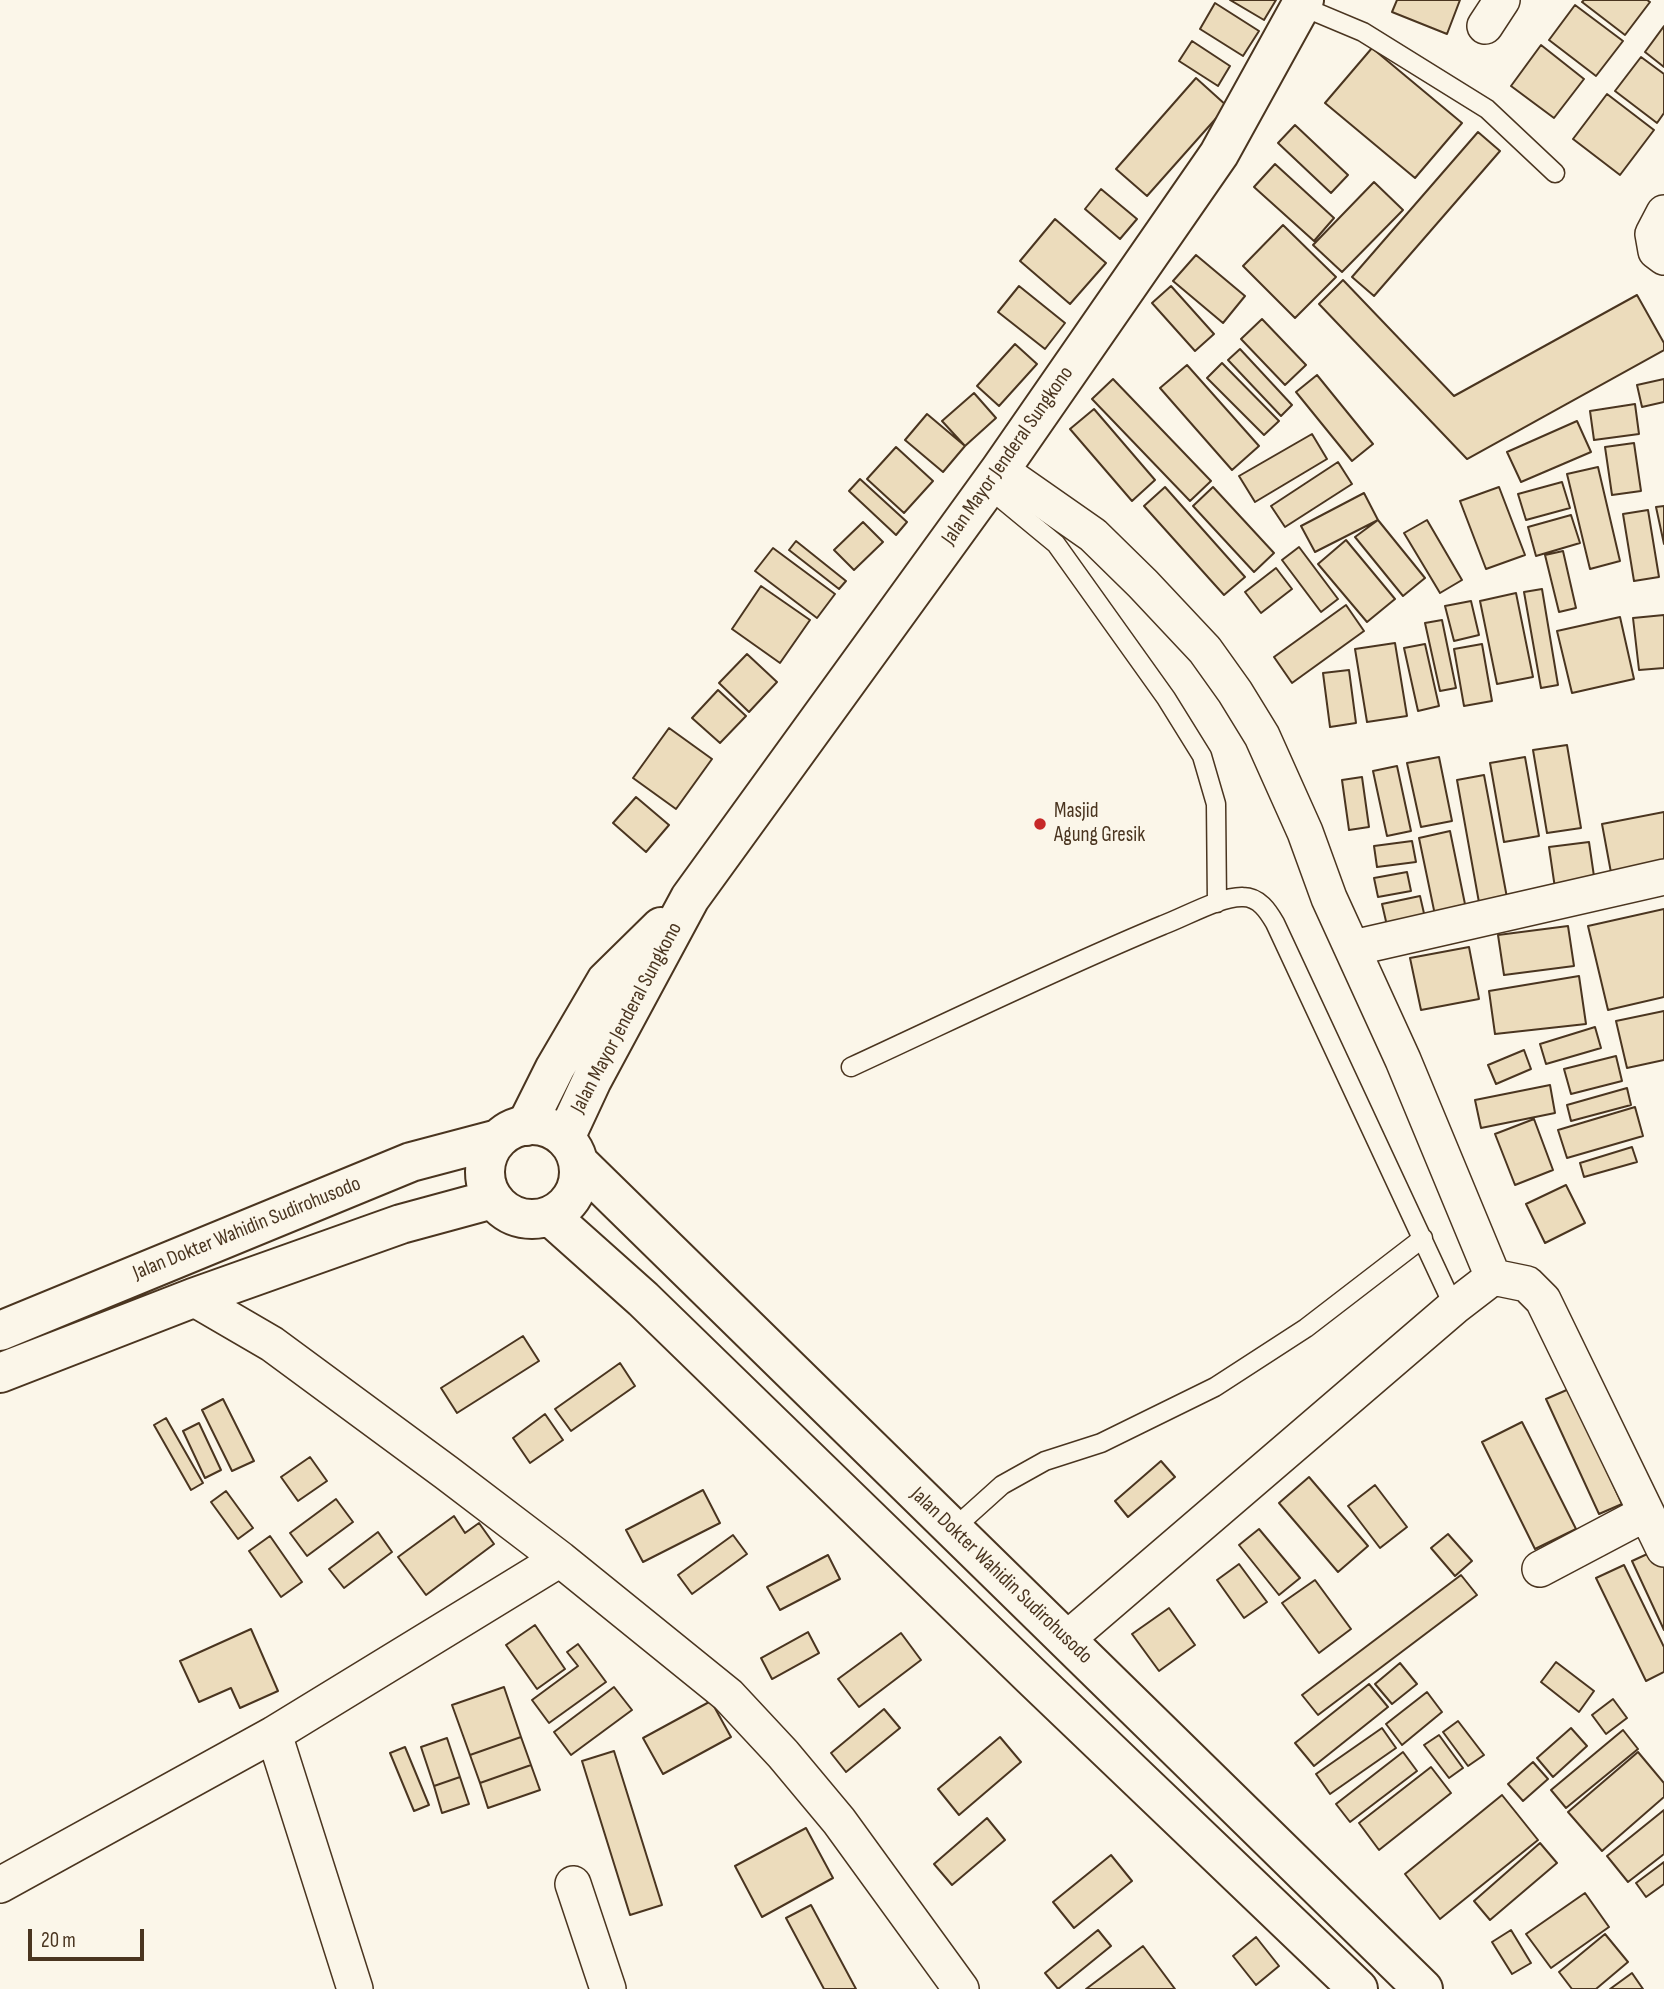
<!DOCTYPE html>
<html>
<head>
<meta charset="utf-8">
<style>
  body { margin:0 }
  #map { position:relative; width:1664px; height:1989px; overflow:hidden; background:#fbf6e9; font-family:"Sofia Sans Condensed",sans-serif }
  canvas { display:block }
  .scale { position:absolute; left:28px; top:1929px; width:116px; height:32px; box-sizing:border-box; border:4px solid #4a3520; border-top:0; padding-left:9px; font-size:21px; line-height:24px; white-space:nowrap; color:#4a3520; -webkit-text-stroke:5px #fbf6e9; paint-order:stroke }
</style>
</head>
<body>
<div id="map">
<canvas width="1664" height="1989"></canvas>
<div class="scale">20 m</div>
</div>
<script>
const c = document.querySelector('canvas').getContext('2d');
c.lineJoin = 'round';
function fill(path, color) {
  c.fillStyle = color;
  c.fill(path, 'evenodd');
}
function trace(path, color, width, dash) {
  c.strokeStyle = color;
  c.lineWidth = width;
  c.lineCap = dash ? 'butt' : 'round';
  c.setLineDash(dash || []);
  c.stroke(path);
}
function write(font, color, halo, rows, align = 'center') {
  c.font = font + ' "Sofia Sans Condensed",sans-serif';
  c.lineWidth = 5;
  c.setLineDash([]);
  c.textBaseline = 'middle';
  c.strokeStyle = halo;
  c.fillStyle = color;
  for (const [text, x, y, turn = 0] of rows) {
    c.save();
    c.translate(x, y);
    c.rotate((+turn || 0) * Math.PI / 180);
    c.textAlign = isNaN(turn) ? turn : align;
    if (halo) c.strokeText(text, 0, 0);
    c.fillText(text, 0, 0);
    c.restore();
  }
}
const building = new Path2D(`
  M1230,0H1276L1264,20Z
  M1397,0H1460L1447,34L1392,12Z
  M1584,0H1647L1650,2L1625,35L1582,2Z
  M1215,3L1259,31L1243,56L1200,29Z
  M1575,5L1623,41L1596,76L1549,40Z
  M1664,26V67L1645,52Z
  M1192,41L1230,66L1218,86L1179,61Z
  M1541,45L1584,79L1554,118L1511,86Z
  M1372,48L1462,123L1415,178L1325,103Z
  M1641,57L1664,74V113L1657,123L1615,91Z
  M1196,78L1227,106L1147,196L1116,169Z
  M1607,94L1654,130L1620,175L1573,139Z
  M1295,125L1348,175L1331,193L1278,143Z
  M1478,132L1500,151L1374,296L1352,277Z
  M1275,164L1334,218L1314,241L1254,187Z
  M1374,182L1403,210L1342,272L1313,245Z
  M1101,189L1137,219L1120,239L1085,209Z
  M1055,219L1106,263L1070,304L1020,261Z
  M1283,225L1336,277L1295,318L1243,266Z
  M1196,255L1245,296L1223,323L1173,281Z
  M1343,280L1454,396L1637,295L1664,343V350L1467,459L1319,304Z
  M1019,286L1065,323L1045,349L998,312Z
  M1171,286L1214,334L1195,351L1152,303Z
  M1262,319L1306,365L1285,385L1241,339Z
  M1015,344L1037,364L999,406L977,386Z
  M1240,349L1292,405L1281,416L1228,360Z
  M1222,363L1279,421L1264,435L1207,378Z
  M1187,365L1259,446L1232,470L1160,388Z
  M1317,375L1373,444L1352,461L1296,392Z
  M1113,379L1211,481L1190,501L1092,399Z
  M1664,379V402L1642,407L1637,385Z
  M974,393L996,418L965,446L942,421Z
  M1635,404L1639,434L1594,440L1590,411Z
  M1094,409L1155,480L1132,501L1070,429Z
  M927,414L965,446L943,472L905,440Z
  M1577,421L1591,452L1521,482L1507,452Z
  M1312,434L1327,459L1255,502L1239,476Z
  M1634,443L1641,491L1612,495L1605,447Z
  M896,447L933,481L904,513L867,479Z
  M1338,462L1352,484L1285,527L1271,506Z
  M1598,467L1620,561L1590,569L1567,474Z
  M860,479L907,522L896,535L849,491Z
  M1562,482L1570,508L1526,520L1518,494Z
  M1165,487L1245,577L1224,595L1144,506Z
  M1213,487L1274,553L1254,572L1193,506Z
  M1499,487L1525,555L1486,569L1460,501Z
  M1364,493L1378,520L1315,552L1301,526Z
  M1664,506V544L1656,507Z
  M1648,510L1659,577L1634,581L1623,514Z
  M1571,515L1580,543L1536,556L1528,527Z
  M1378,520L1425,578L1403,596L1355,537Z
  M1427,520L1462,580L1440,593L1404,533Z
  M863,522L883,542L854,570L834,550Z
  M1346,540L1395,599L1367,622L1318,564Z
  M796,541L846,581L839,589L789,550Z
  M1299,547L1338,599L1321,612L1282,560Z
  M773,548L835,594L817,618L755,571Z
  M1563,551L1576,608L1559,612L1545,555Z
  M1276,568L1292,589L1261,613L1245,592Z
  M761,586L810,620L780,663L732,629Z
  M1542,589L1558,685L1541,688L1524,592Z
  M1516,593L1533,677L1497,684L1480,601Z
  M1471,601L1479,635L1454,641L1445,606Z
  M1346,605L1364,631L1292,683L1274,657Z
  M1664,615V668L1639,670L1633,618Z
  M1620,617L1634,679L1572,693L1557,631Z
  M1442,620L1456,688L1440,691L1425,623Z
  M1395,643L1407,716L1367,722L1355,649Z
  M1425,644L1439,706L1418,711L1404,648Z
  M1482,644L1492,701L1464,706L1454,649Z
  M747,654L777,682L749,712L719,683Z
  M1349,670L1356,723L1330,727L1323,673Z
  M718,690L746,716L720,743L692,718Z
  M669,728L712,759L676,809L633,778Z
  M1567,745L1581,828L1547,833L1533,750Z
  M1439,757L1452,821L1421,827L1407,763Z
  M1525,757L1539,836L1504,842L1490,763Z
  M1397,766L1411,831L1387,836L1373,771Z
  M1484,775L1508,903L1480,908L1457,780Z
  M1362,777L1369,827L1349,830L1342,780Z
  M636,797L669,825L646,852L613,823Z
  M1664,812V868L1612,878L1602,824Z
  M1450,831L1466,909L1435,915L1419,838Z
  M1412,841L1416,862L1377,867L1374,846Z
  M1589,842L1596,890L1556,895L1549,847Z
  M1407,872L1411,891L1378,897L1374,878Z
  M1420,896L1426,922L1388,930L1382,904Z
  M1664,909V997L1608,1010L1588,926Z
  M1568,926L1574,966L1504,975L1498,935Z
  M1469,947L1479,999L1421,1010L1410,958Z
  M1579,976L1586,1024L1495,1034L1489,991Z
  M1664,1011V1060L1627,1068L1616,1021Z
  M1595,1027L1601,1048L1546,1064L1540,1044Z
  M1524,1050L1531,1069L1496,1084L1488,1065Z
  M1616,1056L1622,1081L1571,1094L1564,1069Z
  M1550,1085L1555,1113L1481,1128L1475,1100Z
  M1627,1088L1631,1105L1571,1121L1567,1105Z
  M1635,1107L1643,1136L1567,1158L1558,1130Z
  M1534,1119L1553,1170L1515,1185L1495,1134Z
  M1632,1147L1637,1162L1584,1177L1580,1163Z
  M1566,1185L1585,1223L1545,1243L1526,1204Z
  M523,1336L539,1361L457,1413L441,1388Z
  M620,1363L635,1386L571,1431L555,1409Z
  M1569,1389L1622,1504L1599,1514L1546,1399Z
  M223,1399L254,1461L232,1471L202,1410Z
  M545,1414L563,1440L530,1463L513,1438Z
  M166,1418L203,1483L191,1490L154,1425Z
  M1522,1422L1576,1529L1535,1549L1482,1442Z
  M199,1423L221,1470L205,1478L183,1431Z
  M310,1457L327,1481L298,1501L281,1477Z
  M1161,1461L1175,1477L1128,1517L1115,1501Z
  M1309,1477L1368,1546L1338,1572L1279,1503Z
  M1375,1485L1407,1527L1380,1548L1348,1506Z
  M703,1490L720,1523L643,1562L626,1530Z
  M226,1491L253,1528L238,1539L211,1502Z
  M336,1499L353,1522L307,1556L290,1533Z
  M454,1516L465,1533L479,1523L494,1544L426,1595L398,1557Z
  M1259,1529L1300,1578L1279,1595L1239,1545Z
  M378,1532L392,1552L344,1588L329,1569Z
  M1448,1534L1472,1561L1455,1576L1431,1548Z
  M733,1535L747,1554L692,1594L678,1575Z
  M270,1536L302,1582L281,1597L249,1551Z
  M1656,1550L1664,1567V1630L1632,1561Z
  M828,1555L840,1579L780,1610L767,1587Z
  M1239,1564L1267,1602L1244,1618L1217,1580Z
  M1624,1565L1664,1647V1672L1646,1681L1596,1578Z
  M1461,1575L1477,1595L1318,1715L1302,1695Z
  M1315,1580L1351,1629L1319,1653L1282,1603Z
  M1169,1608L1195,1645L1159,1671L1132,1634Z
  M535,1625L565,1669L537,1689L506,1645Z
  M251,1629L278,1691L240,1708L231,1688L199,1702L180,1661Z
  M808,1632L819,1653L772,1679L761,1658Z
  M901,1633L921,1660L859,1707L838,1679Z
  M578,1644L606,1682L549,1723L532,1700L578,1666L567,1652Z
  M1556,1662L1594,1691L1579,1712L1541,1682Z
  M1400,1663L1417,1684L1392,1704L1375,1684Z
  M1369,1684L1388,1707L1314,1766L1295,1743Z
  M504,1687L521,1737L470,1755L452,1705Z
  M614,1687L632,1710L571,1755L554,1732Z
  M1427,1692L1442,1712L1402,1745L1386,1724Z
  M1613,1699L1627,1718L1606,1734L1592,1715Z
  M711,1701L731,1737L663,1774L643,1738Z
  M884,1709L900,1728L846,1772L831,1753Z
  M1458,1721L1484,1755L1468,1766L1443,1732Z
  M1382,1728L1396,1748L1330,1794L1316,1774Z
  M1571,1728L1587,1746L1553,1777L1537,1758Z
  M1623,1730L1638,1749L1566,1808L1551,1790Z
  M1439,1735L1463,1768L1449,1778L1424,1745Z
  M521,1737L531,1765L480,1783L470,1755Z
  M1000,1737L1021,1762L959,1815L938,1789Z
  M447,1738L460,1777L434,1786L421,1747Z
  M405,1747L429,1805L414,1811L390,1753Z
  M614,1751L662,1905L630,1915L582,1761Z
  M1403,1752L1417,1771L1350,1822L1336,1804Z
  M1638,1752L1664,1783V1797L1602,1851L1568,1812Z
  M1533,1762L1548,1779L1523,1801L1508,1784Z
  M531,1765L540,1790L488,1808L480,1783Z
  M1431,1767L1451,1793L1379,1850L1359,1823Z
  M460,1777L469,1804L442,1813L434,1786Z
  M1502,1795L1538,1840L1440,1919L1405,1874Z
  M1664,1810V1854L1628,1882L1607,1856Z
  M987,1818L1005,1840L952,1885L934,1864Z
  M806,1828L833,1878L762,1917L735,1866Z
  M1540,1843L1557,1863L1490,1920L1474,1901Z
  M1111,1855L1132,1881L1074,1928L1053,1902Z
  M1664,1862V1884L1646,1897L1636,1883Z
  M1585,1893L1609,1927L1551,1968L1526,1934Z
  M811,1905L856,1989H824L786,1918Z
  M1098,1930L1111,1946L1058,1989L1045,1973Z
  M1511,1930L1531,1963L1512,1974L1492,1942Z
  M1605,1934L1628,1962L1596,1989H1572L1559,1972Z
  M1256,1937L1279,1966L1256,1985L1233,1956Z
  M1143,1946L1175,1989H1086Z
  M1632,1973L1643,1989H1610Z`);
fill(building, '#ecdcbc');
trace(building, '#4a3520', 2);
const lane = new Path2D(`
  M1301,6L1363,32L1487,109L1555,173
  M987,487L1056,544L1166,698L1202,756L1216,804L1217,903
  M851,1067C955,1019 1057,969 1163,925C1185,917 1221,896 1243,897C1259,897 1268,911 1275,923L1454,1307
  M952,1530L1002,1485L1045,1461L1101,1443L1215,1387L1306,1328L1423,1238`);
const street = new Path2D(`
  M1485,26L1502,0
  M1664,213L1653,234L1656,251L1664,257
  M1000,470L1093,535L1143,584L1205,650L1235,692L1262,736L1305,832L1329,898L1403,1060L1493,1277
  M1353,948L1664,877
  M193,1298L272,1344L447,1473L560,1559L728,1695L783,1754L839,1821L961,1989
  M1540,1569L1646,1513
  M1066,1640L1454,1307L1493,1277L1527,1284L1543,1300L1664,1549
  M274,1734L355,1989
  M573,1884L608,1989
  M0,1885L274,1734L560,1559`);
const secondary = new Path2D(`
  M526,1126L555,1068L606,981L661,927
  M565,1138L592,1080L690,898L1000,470L1219,154L1304,0`);
const highway = new Path2D(`
  M485 1172a47 47 0 1 1 94 0a47 47 0 1 1-94 0Z
  M579,1163L1423,1989
  M550,1216L643,1299L1032,1677L1358,1989
  M0,1331L411,1162L498,1139
  M0,1373L193,1298L401,1224L493,1199`);
trace(lane, '#4a3520', 21);
trace(street, '#4a3520', 38);
trace(secondary, '#4a3520', 42);
trace(highway, '#4a3520', 42);
trace(lane, '#fbf6e9', 18);
trace(street, '#fbf6e9', 35);
trace(secondary, '#fbf6e9', 38);
trace(highway, '#fbf6e9', 38);
for (const [x, y, r, color] of [
  [1040,824,7,"#c62828"]
]) {
  const dot = new Path2D();
  dot.arc(x, y, r, 0, 2 * Math.PI);
  c.fillStyle = color;
  c.fill(dot);
  trace(dot, '#fbf6e9', 2.5);
}
write('21px', '#4a3520', '#fbf6e9', [
  ["Jalan Mayor Jenderal Sungkono",1008,456,-55],
  ["Jalan Mayor Jenderal Sungkono",627,1018,-62],
  ["Jalan Dokter Wahidin Sudirohusodo",247,1229,-22],
  ["Jalan Dokter Wahidin Sudirohusodo",1001,1576,44]
]);
write('21px', '#4a3520', '#fbf6e9', [
  ["Masjid",1054,812],
  ["Agung Gresik",1054,836]
], 'left');
</script>
</body>
</html>
